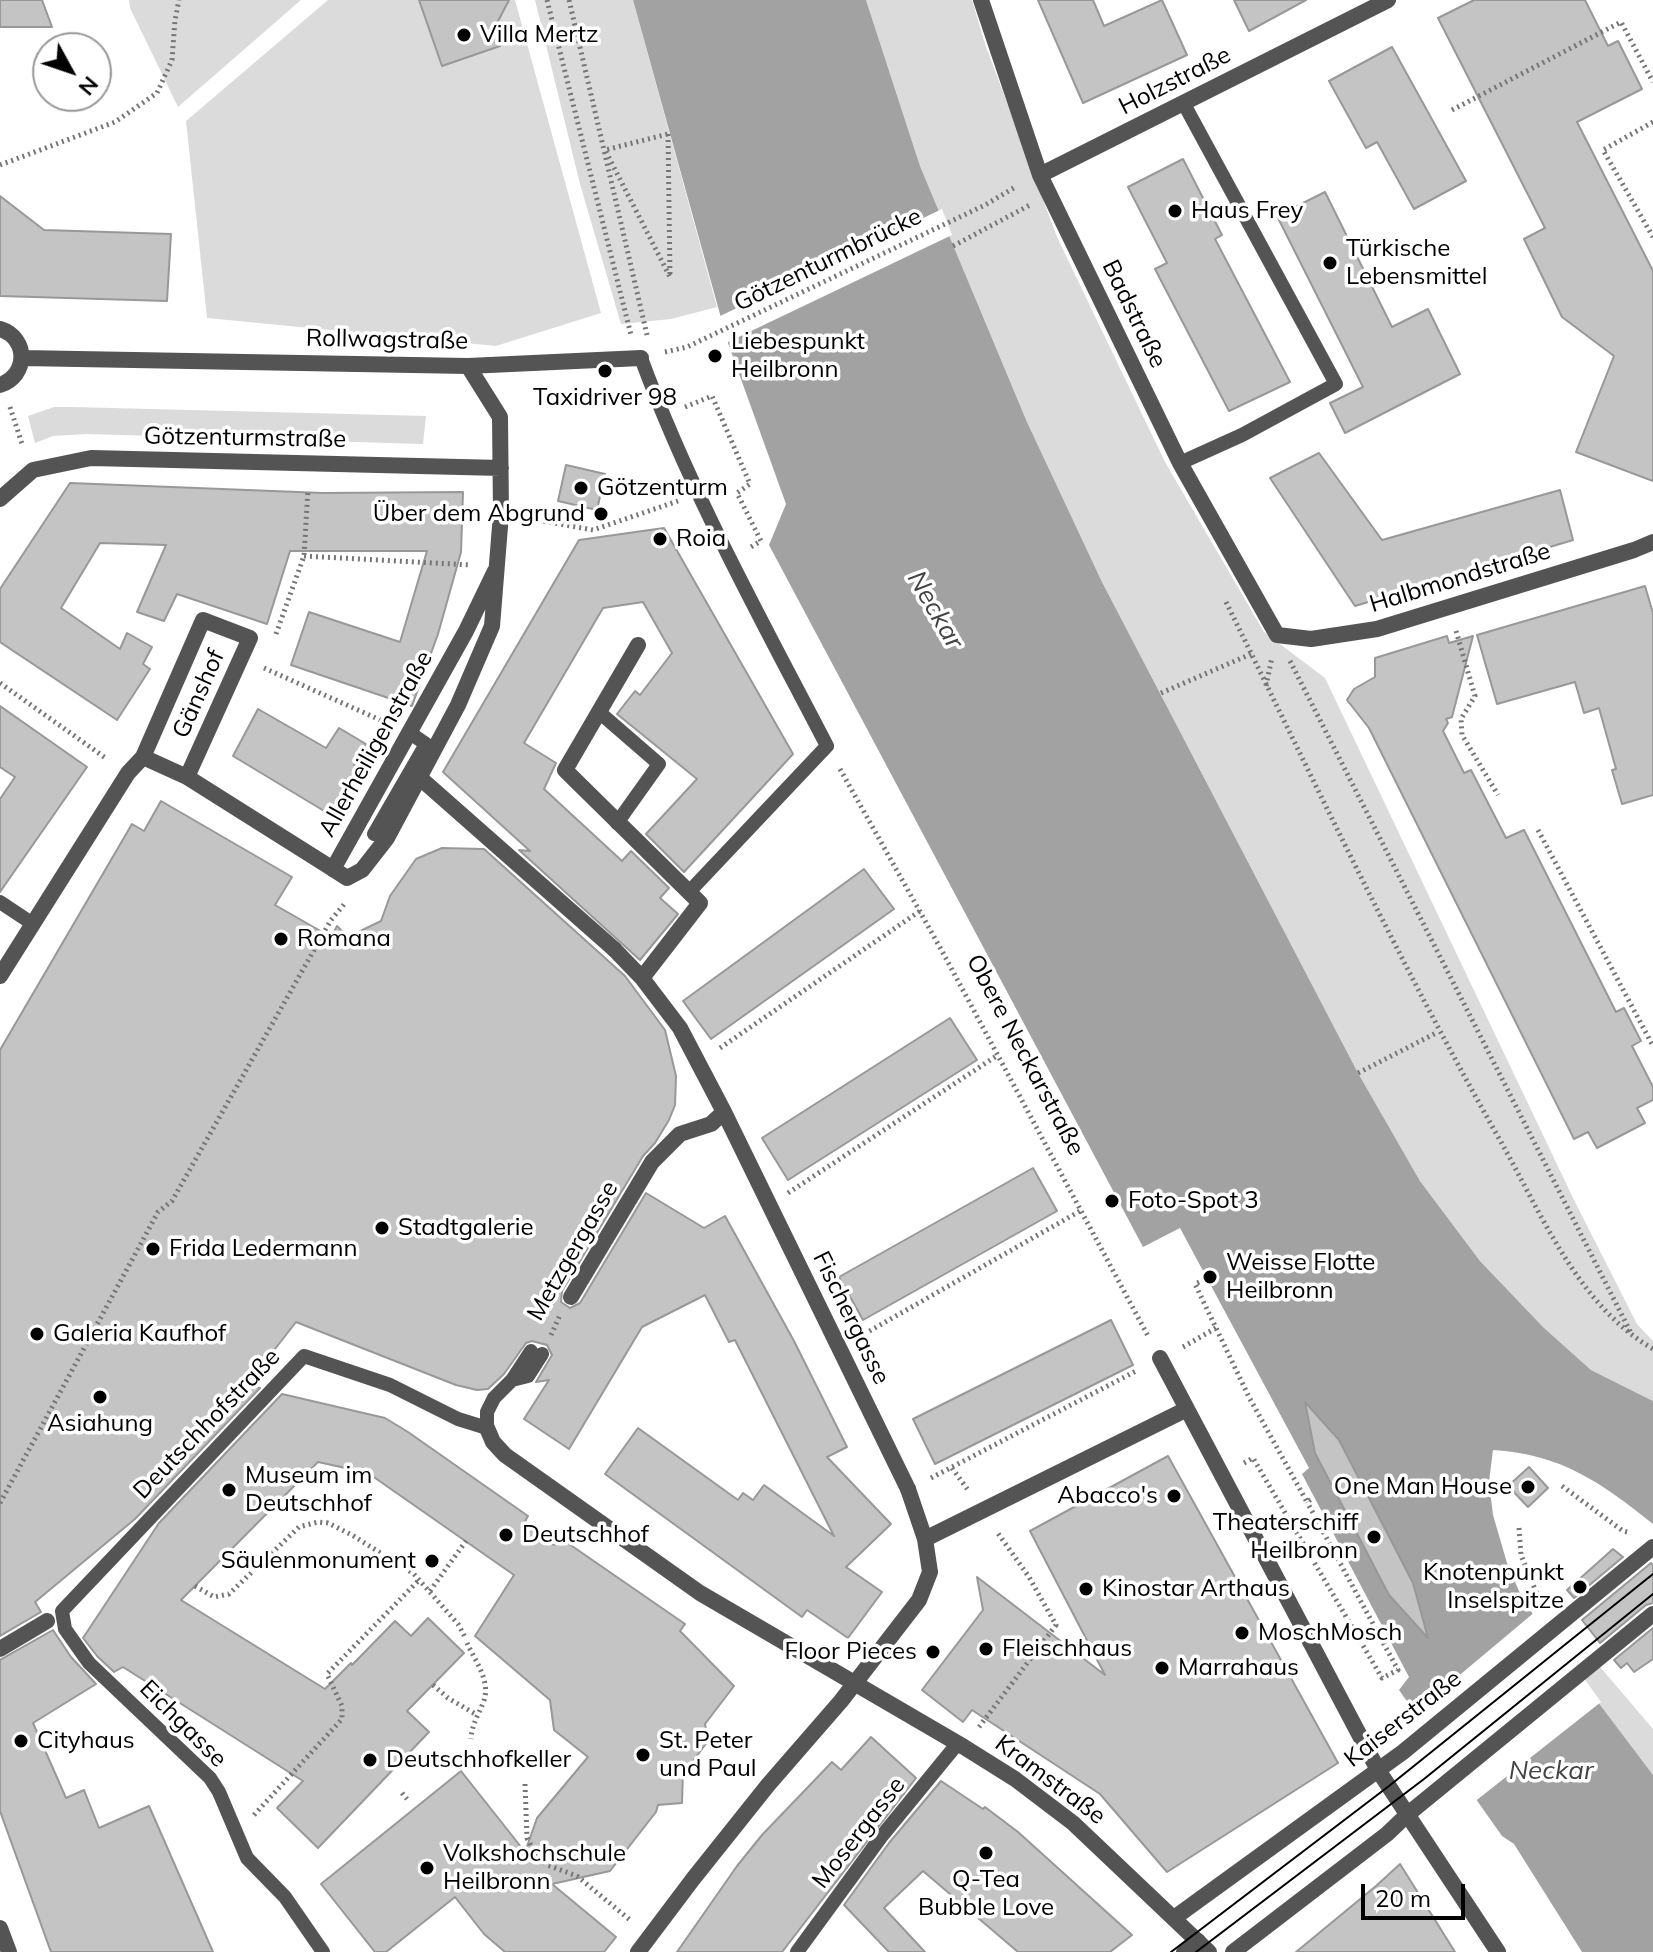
<!DOCTYPE html>
<html>
<head>
<meta charset="utf-8">
<style>
  body { margin:0 }
  #map { position:relative; width:1653px; height:1952px; overflow:hidden; background:#fff; font-family:Mulish,sans-serif }
  canvas { display:block }
  .north { position:absolute; left:32px; top:32px; width:80px; height:80px; box-sizing:border-box; background:#fff; border:2px solid #999; border-radius:50%; rotate:130deg; font-size:22px; font-weight:700; line-height:32px; text-align:center; color:#000 }
  .north::after { content:''; display:block; margin:auto; width:28px; height:36px; background:#000; clip-path:polygon(50% 0,100% 100%,50% 72%,0 100%) }
  .scale { position:absolute; left:1361px; top:1884px; width:104px; height:36px; box-sizing:border-box; border:4px solid #000; border-top:0; padding-left:10px; font-size:24px; line-height:28px; white-space:nowrap; color:#000; -webkit-text-stroke:6px #fff; paint-order:stroke }
</style>
</head>
<body>
<div id="map">
<canvas width="1653" height="1952"></canvas>
<div class="north">N</div>
<div class="scale">20 m</div>
</div>
<script>
const c = document.querySelector('canvas').getContext('2d');
c.lineJoin = 'round';
function fill(path, color) {
  c.fillStyle = color;
  c.fill(path, 'evenodd');
}
function trace(path, color, width, dash) {
  c.strokeStyle = color;
  c.lineWidth = width;
  c.lineCap = dash ? 'butt' : 'round';
  c.setLineDash(dash || []);
  c.stroke(path);
}
function write(font, color, halo, rows, align = 'center') {
  c.font = font + ' Mulish,sans-serif';
  c.lineWidth = 7;
  c.setLineDash([]);
  c.textBaseline = 'middle';
  c.strokeStyle = halo;
  c.fillStyle = color;
  for (const [text, x, y, turn = 0] of rows) {
    c.save();
    c.translate(x, y);
    c.rotate((+turn || 0) * Math.PI / 180);
    c.textAlign = isNaN(turn) ? turn : align;
    if (halo) c.strokeText(text, 0, 0);
    c.fillText(text, 0, 0);
    c.restore();
  }
}
fill(new Path2D(`
  M129,0H301L178,107L130,8Z
  M328,0H515L601,313L496,346L207,318L186,121Z
  M535,0H633L717,307L671,319L621,324L580,184Z
  M866,0H972L985,44L1057,237L1165,462L1264,632L1325,678L1574,1200L1637,1324L1653,1341V1401L1591,1370L1543,1327L1480,1261L1420,1181L1358,1073L1102,582L1027,422L920,166Z
  M54,407H72L426,416L423,444L88,434L53,436L35,443L28,416Z
  M1590,1655L1653,1729V1775L1572,1670Z`), '#dbdbdb');
fill(new Path2D(`
  M633,0H866L920,166L1027,422L1102,582L1358,1073L1420,1181L1480,1261L1543,1327L1591,1370L1653,1401V1524C1602,1483 1561,1454 1493,1450L1489,1482L1493,1515L1507,1563L1519,1591L1538,1623L1653,1775V1952H1582L1514,1844L1502,1836L1399,1690L1409,1677L1302,1474L1309,1468L1180,1228L1143,1247L769,545L786,504L728,343Z`), '#a2a2a2');
fill(new Path2D(`
  M942,209L952,235L724,344L716,318Z
  M1536,1611L1601,1702L1473,1803L1412,1715Z`), '#fff');
const building = new Path2D(`
  M0,0H42L52,27H0Z
  M419,0H509L494,29L500,46L442,66Z
  M1038,0H1093L1104,26L1162,0L1187,55L1083,103Z
  M1234,0H1306L1249,31Z
  M1474,0H1585L1608,46L1618,41L1642,89L1577,122L1653,271V481L1576,452L1614,356L1562,317L1524,239L1545,228L1438,18Z
  M1392,47L1466,181L1414,209L1377,142L1366,148L1329,81Z
  M1183,159L1222,235L1215,239L1290,382L1229,411L1155,269L1167,263L1128,187Z
  M1325,192L1392,327L1428,309L1460,374L1345,433L1330,403L1363,387L1277,216Z
  M0,196L44,230L171,234L167,301L0,296Z
  M1319,453L1382,540L1560,490L1573,540L1355,606L1270,478Z
  M566,465L605,474L597,510L558,501Z
  M70,483L323,493L463,492L461,552L438,634L412,706L291,665L309,612L400,642L427,551H290L267,624L177,594L164,621L137,612L166,545L100,543L61,608L120,649L127,633L152,647L143,664L150,669L117,720L0,642V589Z
  M664,528L793,754L684,872L646,834L697,779L617,714L635,691L640,695L672,653L643,602L603,608L524,743L556,763L544,789L622,861L631,851L669,888L660,898L678,914L640,960L519,850L530,851L443,772L579,540Z
  M1645,586L1653,613V795L1622,804L1612,770L1616,769L1599,708L1584,713L1575,682L1497,704L1477,635Z
  M1447,636L1449,643L1473,636L1452,717L1446,719L1448,723L1443,731L1464,773L1471,770L1506,838L1524,830L1616,1012L1624,1008L1641,1041L1632,1046L1653,1087V1100L1637,1108L1645,1123L1597,1148L1588,1132L1574,1139L1369,728L1347,700L1354,689L1375,677V658Z
  M0,706L87,767L0,892V799L15,777L0,767Z
  M258,709L326,748L339,728L366,744L354,765L367,772L339,820L233,756Z
  M161,801L292,877L275,905L331,937L337,926L348,937L381,921L390,896L416,859L442,848L484,849L625,976L665,1030L676,1076L675,1105L669,1120L655,1143L643,1156L562,1291L561,1302L570,1308L580,1303L646,1193L704,1228L725,1216L794,1341L847,1447L827,1457L891,1524L846,1567L882,1592L848,1638L807,1610L802,1617L605,1474L638,1428L738,1500L743,1493L753,1500L764,1485L834,1536L735,1340L729,1342L705,1295L642,1327L569,1449L524,1419L549,1380L536,1382L552,1355L547,1345L532,1341L526,1343L504,1374L488,1389L477,1390L456,1385L296,1322L247,1385L260,1388L135,1519L35,1602L41,1612L0,1636V1050L132,824L144,831Z
  M864,869L894,909L711,1039L683,1001Z
  M950,1018L977,1060L788,1180L762,1138Z
  M1033,1168L1057,1211L863,1320L839,1277Z
  M1111,1320L1133,1365L935,1464L913,1419Z
  M282,1394L385,1418L408,1432L528,1516L523,1525L554,1545L559,1537L685,1624L680,1631L734,1686L705,1724L708,1741L687,1769H683L682,1803L658,1805L656,1812L610,1871L552,1884L616,1937L604,1952H505L484,1934L455,1897L386,1952H375L321,1884L461,1771L525,1852L537,1818L588,1757L554,1730L550,1700L475,1636L514,1575L368,1473L318,1462L181,1600L325,1689L351,1663L352,1665L395,1621L411,1636L428,1618L464,1653L407,1711L429,1732L318,1848L277,1808L303,1781L123,1667L114,1672L97,1656L83,1638L159,1523Z
  M1305,1402L1339,1440L1413,1583L1428,1638L1389,1595L1315,1453Z
  M1168,1456L1338,1763L1167,1872L1100,1794L972,1710L963,1722L922,1690L983,1610L977,1577L1105,1675L1030,1531Z
  M1529,1467L1548,1488L1528,1507L1508,1486Z
  M1613,1549L1623,1557L1574,1598L1567,1590Z
  M1651,1563L1653,1565V1603L1646,1605L1600,1643L1582,1620Z
  M1653,1628V1659L1634,1672L1627,1663L1621,1668L1614,1660Z
  M53,1630L71,1657L96,1684L33,1723L66,1798L84,1790L99,1828L149,1806L213,1952H51L0,1811V1660Z
  M871,1737L916,1778L782,1952H677L737,1866L762,1835L832,1762L841,1770Z
  M941,1781L983,1809L985,1807L1018,1832L1132,1935L1110,1952H1018L923,1871L884,1908L925,1952H889L844,1905L889,1843Z
  M1400,1864L1455,1952H1296L1376,1886Z`);
fill(building, '#c4c4c4');
trace(building, '#989898', 2);
trace(new Path2D(`
  M547,0L631,335
  M569,0L647,335
  M1452,110L1621,22L1653,82
  M1653,122L1603,150L1653,237
  M668,134L670,277L605,150Z
  M0,165L115,122L157,93L172,60L175,20L179,0
  M953,246L1030,205
  M665,352L687,347L985,205L1017,186
  M10,407L23,447
  M685,407L712,396L750,484L737,493L761,541L751,547
  M526,518L593,530L678,501
  M304,556L471,565
  M1226,602C1315,783 1401,966 1501,1142C1542,1215 1578,1305 1653,1349
  M1456,631L1475,696L1461,719L1462,735L1498,795
  M276,634L304,556L308,489
  M1290,661L1631,1333
  M264,668L387,723
  M0,683L107,759
  M1266,686L1272,657
  M1161,693L1251,654
  M840,769L942,951L1148,1336
  M1538,830L1653,1046
  M720,1048L920,911
  M1358,1073L1438,1032
  M788,1193L998,1055
  M1210,1277L1195,1284L1249,1397L1307,1502L1313,1498
  M551,1335L560,1315
  M859,1337L1080,1211
  M1183,1347L1216,1328
  M1244,1463L1253,1458L1382,1678L1398,1670L1307,1502
  M952,1468L968,1490
  M931,1478L1138,1370
  M1562,1486L1623,1531L1631,1533
  M0,1503L158,1212L172,1201L331,920L346,902
  M1519,1528L1521,1555L1539,1599L1544,1605
  M195,1586L214,1597L229,1594L299,1527L318,1522L328,1523L352,1535L414,1574L458,1624L465,1637
  M430,1591L466,1541
  M467,1643C475,1661 492,1682 483,1703C478,1716 472,1724 471,1739
  M433,1685L448,1698L477,1715
  M979,1727L1056,1625L1029,1577L997,1532
  M525,1784L527,1838L537,1857L547,1865L577,1876L630,1920
  M402,1793L407,1799
  M254,1815L342,1719V1706L327,1674L420,1579`), '#767676', 5, [2, 4]);
trace(new Path2D(`
  M641,358C691,493 761,619 827,746L689,892
  M1180,463L1242,435L1336,384L1184,104
  M599,712L659,764L617,823
  M374,834L426,744L410,733
  M0,902L33,924
  M512,1380L531,1351
  M323,1952L285,1897L247,1858L219,1792L210,1778L89,1663L65,1629L62,1611L304,1356L390,1385L458,1419L487,1428V1412L494,1398L512,1380L528,1376L542,1354
  M797,1952L881,1837L958,1743`), '#545454', 14);
trace(new Path2D(`
  M143,757L203,620L250,638L187,777
  M420,778L614,949
  M0,976L128,773L143,757L187,777L333,869
  M1160,1358L1378,1770L1498,1952
  M925,1539L1187,1409
  M0,1649L47,1621
  M0,1928L9,1952
  M638,1952L693,1879L768,1785L841,1701L919,1600L930,1572L925,1539L908,1489
  M1184,1952L1198,1941`), '#545454', 16);
trace(new Path2D(`
  M981,0L1040,175L1180,463L1277,635L1311,639L1377,629L1634,550L1653,542
  M1040,175L1388,0
  M0,329C29,338 28,376 0,385
  M22,358L468,366L641,358
  M468,366L500,417L501,514L492,626L458,705L387,838L362,870L347,878L333,869L466,631L495,571
  M0,499L33,470L91,458L501,468
  M638,645L565,770L700,903L642,978
  M614,949L642,978L680,1028L724,1112L908,1489
  M571,1297L652,1162L680,1134L711,1124L724,1112
  M487,1428L493,1442L505,1455L700,1593L964,1747L1015,1779L1073,1823L1209,1952
  M1174,1918L1403,1752L1653,1547
  M1233,1952L1387,1834L1408,1814L1653,1614`), '#545454', 16);
trace(new Path2D(`
  M1171,1952L1389,1786L1653,1574
  M1196,1952L1424,1779L1653,1594`), '#000', 2);
for (const [x, y, r, color] of [
  [464,35,8,"#000"],
  [1175,211,8,"#000"],
  [1330,263,8,"#000"],
  [715,356,8,"#000"],
  [605,371,8,"#000"],
  [581,488,8,"#000"],
  [601,514,8,"#000"],
  [660,539,8,"#000"],
  [281,939,8,"#000"],
  [1112,1201,8,"#000"],
  [382,1228,8,"#000"],
  [153,1249,8,"#000"],
  [1210,1277,8,"#000"],
  [37,1334,8,"#000"],
  [100,1397,8,"#000"],
  [1528,1487,8,"#000"],
  [229,1490,8,"#000"],
  [1174,1496,8,"#000"],
  [506,1535,8,"#000"],
  [1374,1537,8,"#000"],
  [432,1561,8,"#000"],
  [1580,1587,8,"#000"],
  [1086,1589,8,"#000"],
  [1242,1633,8,"#000"],
  [986,1649,8,"#000"],
  [933,1652,8,"#000"],
  [1162,1668,8,"#000"],
  [21,1741,8,"#000"],
  [643,1755,8,"#000"],
  [370,1760,8,"#000"],
  [986,1853,8,"#000"],
  [427,1868,8,"#000"]
]) {
  const dot = new Path2D();
  dot.arc(x, y, r, 0, 2 * Math.PI);
  c.fillStyle = color;
  c.fill(dot);
  trace(dot, '#fff', 3);
}
write('24px', '#000', '#fff', [
  ["Villa Mertz",480,35],
  ["Haus Frey",1191,211],
  ["Türkische",1346,249],
  ["Lebensmittel",1346,277],
  ["Liebespunkt",731,342],
  ["Heilbronn",731,370],
  ["Taxidriver 98",605,398,"center"],
  ["Götzenturm",597,488],
  ["Über dem Abgrund",585,514,"right"],
  ["Roia",676,539],
  ["Romana",297,939],
  ["Foto-Spot 3",1128,1201],
  ["Stadtgalerie",398,1228],
  ["Frida Ledermann",169,1249],
  ["Weisse Flotte",1226,1263],
  ["Heilbronn",1226,1291],
  ["Galeria Kaufhof",53,1334],
  ["Asiahung",100,1424,"center"],
  ["Museum im",245,1476],
  ["Deutschhof",245,1504],
  ["One Man House",1512,1487,"right"],
  ["Abacco's",1158,1496,"right"],
  ["Theaterschiff",1358,1523,"right"],
  ["Heilbronn",1358,1551,"right"],
  ["Deutschhof",522,1535],
  ["Säulenmonument",416,1561,"right"],
  ["Knotenpunkt",1564,1573,"right"],
  ["Inselspitze",1564,1601,"right"],
  ["Kinostar Arthaus",1102,1589],
  ["MoschMosch",1258,1633],
  ["Fleischhaus",1002,1649],
  ["Floor Pieces",917,1652,"right"],
  ["Marrahaus",1178,1668],
  ["Cityhaus",37,1741],
  ["St. Peter",659,1741],
  ["und Paul",659,1769],
  ["Deutschhofkeller",386,1760],
  ["Volkshochschule",443,1854],
  ["Heilbronn",443,1882],
  ["Q-Tea",986,1880,"center"],
  ["Bubble Love",986,1908,"center"]
], 'left');
write('24px', '#000', '#fff', [
  ["Holzstraße",1175,81,-27],
  ["Götzenturmbrücke",828,260,-26],
  ["Badstraße",1134,314,64],
  ["Rollwagstraße",387,340,1],
  ["Götzenturmstraße",245,438,1],
  ["Halbmondstraße",1460,578,-17],
  ["Gänshof",199,694,-66],
  ["Allerheiligenstraße",376,744,-61],
  ["Obere Neckarstraße",1025,1055,62],
  ["Metzgergasse",573,1251,-60],
  ["Fischergasse",851,1318,64],
  ["Deutschhofstraße",207,1424,-46],
  ["Kaiserstraße",1403,1719,-38],
  ["Eichgasse",183,1724,45],
  ["Kramstraße",1050,1780,37],
  ["Mosergasse",859,1833,-52]
]);
write('italic 26px', '#434343', '#fff', [
  ["Neckar",935,610,60],
  ["Neckar",1551,1771]
]);
</script>
</body>
</html>
